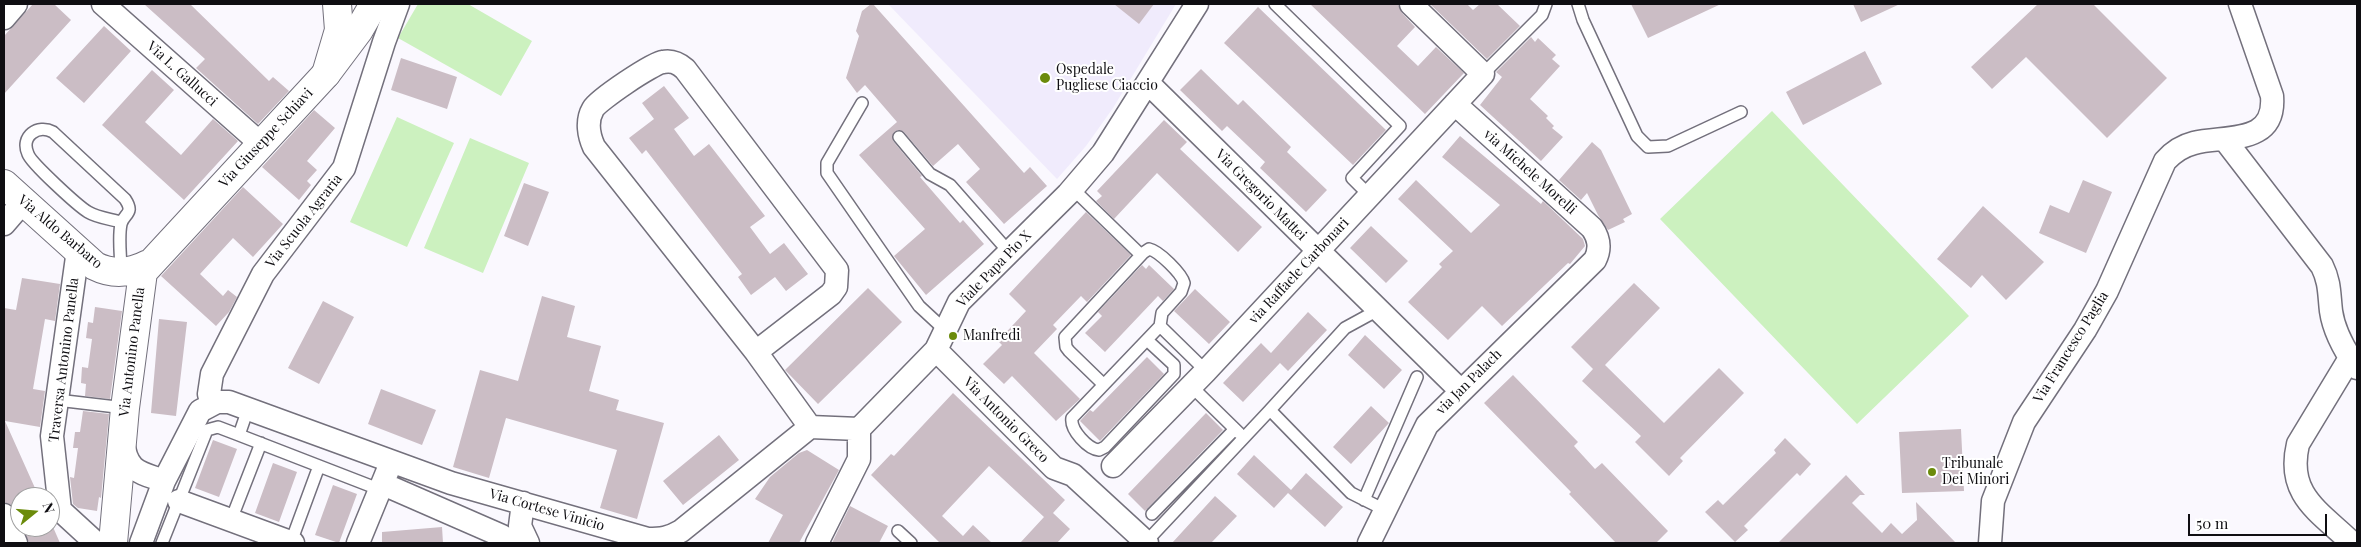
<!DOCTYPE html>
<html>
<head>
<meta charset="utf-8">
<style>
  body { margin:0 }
  #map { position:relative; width:2361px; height:547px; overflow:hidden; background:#faf8fe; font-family:"Playfair Display",serif }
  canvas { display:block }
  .frame { position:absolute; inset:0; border:5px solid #0f0e12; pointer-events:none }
  .north { position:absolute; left:10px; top:487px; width:50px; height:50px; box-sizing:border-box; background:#fff; border:1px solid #9f9fa0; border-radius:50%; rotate:73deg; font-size:14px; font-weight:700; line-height:20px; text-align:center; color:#0f0e12 }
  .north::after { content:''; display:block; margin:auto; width:18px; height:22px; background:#6b8b0b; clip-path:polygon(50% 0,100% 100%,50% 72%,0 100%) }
  .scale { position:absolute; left:2188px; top:514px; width:139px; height:22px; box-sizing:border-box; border:2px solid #0f0e12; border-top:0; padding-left:6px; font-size:15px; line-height:18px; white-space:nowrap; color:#0f0e12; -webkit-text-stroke:4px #fff; paint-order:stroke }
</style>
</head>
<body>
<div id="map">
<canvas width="2361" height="547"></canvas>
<div class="frame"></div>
<div class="north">N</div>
<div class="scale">50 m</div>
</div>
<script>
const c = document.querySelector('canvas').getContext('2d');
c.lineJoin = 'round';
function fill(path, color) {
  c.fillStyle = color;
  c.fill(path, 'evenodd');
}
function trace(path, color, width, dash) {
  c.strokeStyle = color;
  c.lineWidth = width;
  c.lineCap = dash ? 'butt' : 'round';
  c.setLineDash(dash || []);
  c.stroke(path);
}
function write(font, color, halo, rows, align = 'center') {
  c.font = font + ' "Playfair Display",serif';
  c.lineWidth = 4;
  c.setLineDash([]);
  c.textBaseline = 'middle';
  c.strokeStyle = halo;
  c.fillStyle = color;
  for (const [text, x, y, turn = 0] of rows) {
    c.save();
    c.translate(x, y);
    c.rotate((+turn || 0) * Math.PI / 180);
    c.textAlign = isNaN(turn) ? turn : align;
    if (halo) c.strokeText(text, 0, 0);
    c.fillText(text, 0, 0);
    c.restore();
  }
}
fill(new Path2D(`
  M888,4H1176L1113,108L1086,146L1057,179Z`), '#f0ebfc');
fill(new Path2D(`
  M418,4H468L532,41L501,96L398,38Z
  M1772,111L1969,316L1857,424L1660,219Z
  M397,117L454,143L407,247L350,222Z
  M470,138L529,163L483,273L424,248Z`), '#ccf1bf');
fill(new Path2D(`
  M33,4H54L71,20L4,94V36Z
  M144,4H190L269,81L273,77L289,91L258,124L196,68L205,59Z
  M871,4H873L1024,173L1030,167L1047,186L1004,224L966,182L980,169L958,144L933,166L904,132L898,130L894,132L893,141L922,176L920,177L960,223L963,220L984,244L926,295L894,256L925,229L859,155L897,122L865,85L857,93L846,78L859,36L856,31L862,11Z
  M1114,4H1154L1139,24Z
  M1310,4H1398L1402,13L1415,27L1397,46L1418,66L1436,47L1464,73L1425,114Z
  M1430,4H1467L1473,10L1480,4H1497L1520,26L1487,59Z
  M1631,4H1721L1648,38Z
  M1853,4H1900L1861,22Z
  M2038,4H2093L2167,78L2107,138L2026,57L1992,89L1971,67Z
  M1258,7L1386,130L1353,165L1224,43Z
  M104,26L131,51L84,103L56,78Z
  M1531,37L1535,42L1538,38L1556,55L1552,59L1560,66L1530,99L1548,116L1546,118L1554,126L1552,128L1563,137L1541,161L1480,105L1502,77L1496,72Z
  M1865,51L1882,84L1803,125L1786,92Z
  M401,58L457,77L447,109L391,90Z
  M1201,69L1238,105L1243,100L1291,147L1287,152L1327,190L1306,212L1260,168L1265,162L1227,126L1222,131L1180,90Z
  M152,70L174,90L145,122L181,155L213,119L238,141L184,200L102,125Z
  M664,86L689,118L674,129L694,156L709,144L765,216L750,227L770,254L784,243L808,274L786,291L775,277L751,295L738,277L742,274L646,150L642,154L629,138L654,119L642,103Z
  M314,110L335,128L307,161L317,170L307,181L311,185L299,200L262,167Z
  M1164,120L1187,142L1180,149L1262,227L1238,252L1157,173L1114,219L1096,201L1102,196L1097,191Z
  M1460,136L1541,204L1543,201L1583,239L1585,246L1570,264L1568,263L1502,326L1482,306L1448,340L1408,302L1442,267L1439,264L1453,251L1398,199L1416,180L1471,233L1500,205L1442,157Z
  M1592,142L1601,150L1632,214L1623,219L1625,222L1608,230L1598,215L1587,193L1581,200L1559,180Z
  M2083,180L2112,192L2086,253L2039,233L2050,205L2069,213Z
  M524,183L549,192L528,246L504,236Z
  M243,187L283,224L253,257L233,238L200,274L223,296L228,290L237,297L229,312L216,326L161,276Z
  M1983,206L2044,262L2006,300L1982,275L1971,288L1937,259Z
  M1086,212L1131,255L1087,302L1081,296L1053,325L1057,329L1034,353L1080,399L1056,421L1012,376L1004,384L983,364L1002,345L998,341L1026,311L1009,294Z
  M1371,226L1408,261L1386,283L1350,248Z
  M1142,265L1146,269L1149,265L1174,289L1163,301L1158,296L1105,352L1085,333L1102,316L1098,312Z
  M22,278L60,284L55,321L45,319L33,389L45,391L40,427L5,421L39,497H20V519L12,505L4,502V308L16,310Z
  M1634,283L1660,308L1605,365L1664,423L1719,368L1744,393L1680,458L1683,461L1669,476L1635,442L1641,436L1582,381L1593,369L1571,347Z
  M868,288L902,322L818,404L785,370Z
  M1195,289L1230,322L1209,344L1174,311Z
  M542,296L575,306L567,337L601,346L589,391L619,400L616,410L664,423L637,519L600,508L617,450L506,418L489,478L453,467L480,370L518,381Z
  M323,301L354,317L319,384L288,368Z
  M95,307L122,311L110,399L85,396L86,384L81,383L82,367L88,368L92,339L86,338L88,322L93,323Z
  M1308,312L1327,330L1288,371L1280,363L1243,402L1223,383L1261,343L1271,353Z
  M159,319L187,322L176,416L151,413Z
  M1365,335L1402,370L1384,389L1348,355Z
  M1147,357L1164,374L1100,441L1080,421L1090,410L1093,412Z
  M1513,375L1578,442L1574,446L1595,469L1602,463L1668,531L1656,543H1616L1569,494L1571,492L1484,403Z
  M381,389L436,410L422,445L368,424Z
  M953,393L1065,500L1053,513L1070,529L1057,543H1020L1044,517L989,466L942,516L963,536L973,525L992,543H940L871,475L891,454L894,456Z
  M1371,406L1389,423L1351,464L1333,447Z
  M83,411L109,414L101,498L99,497L97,511L78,508L73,504L70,477L74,478L78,448H73L75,432H80Z
  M1206,413L1223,430L1145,511L1128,494Z
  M1961,429L1964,491L1902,493L1899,432Z
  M719,435L739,460L683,505L663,481Z
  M1785,438L1811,464L1800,476L1797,473L1744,526L1748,530L1735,542L1705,512L1718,500L1723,505L1776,453L1774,450Z
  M213,440L237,449L219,497L195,488Z
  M807,450L839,470L799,543H768L783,515L755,499L770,477L799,453Z
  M1254,455L1291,490L1306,473L1343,507L1325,527L1288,493L1274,508L1237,474Z
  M273,463L297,472L279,522L255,513Z
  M1846,475L1865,495H1860L1852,503L1882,533L1891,523L1902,534L1917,520L1916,502L1956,543H1778Z
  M333,485L357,494L339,543L315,535Z
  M1215,496L1237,516L1211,543H1172Z
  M850,506L888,526L879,543H832Z
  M23,527H53L60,543H29Z
  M442,527L443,543H382V532Z`), '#cbbdc5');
const lane = new Path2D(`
  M1275,4L1400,126L1352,178L1369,195
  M1578,4L1583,20L1637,136L1648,147L1668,146L1741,112
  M1483,74L1542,15L1546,4
  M862,103L827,163V173L919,306L946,331
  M899,137L930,174L950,185L1009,252
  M1073,189L1141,255
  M121,272C121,257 118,238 121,224C124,213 135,214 125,199L53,132C38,124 20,136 28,154C31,163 78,206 88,212C98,218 111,219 121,222
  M1147,340L1174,365V374L1105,447L1099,450C1088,449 1070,430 1072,418L1160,326L1206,371
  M1103,384L1069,351L1066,347L1065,337L1143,253L1149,249C1159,251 1182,274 1184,283L1181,292L1162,313L1160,326
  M1191,386L1239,433
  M57,400L125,408
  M1270,410L1345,328L1378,310
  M239,435L381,490
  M1364,500L1417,377
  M1152,514L1235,429
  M231,520L261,443
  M898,531L911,543
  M291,542L319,466
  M1146,542L1270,410L1351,493L1385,510
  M162,543L207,430L218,427L239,435L248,409`);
const street = new Path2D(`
  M103,4L261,144
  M4,18L16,4
  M1148,83L1460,390
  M2225,140L2322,266C2330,282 2329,294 2331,311C2334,332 2345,351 2357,368
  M4,224L23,202
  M78,250L52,436L60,510L96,543
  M936,350L1054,468L1073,475L1147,543
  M756,352L831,294L836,287L837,270L685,69C678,63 672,60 663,62C653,63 598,100 593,109C586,121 589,136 594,147L756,352L810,427
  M2350,358L2298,444C2286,495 2319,511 2352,543
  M212,404L209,394L212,374L263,274L344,168L384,42L398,4
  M123,442C127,472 139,472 164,481L200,411L217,402H229L451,483L648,539C661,539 669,538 681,531L810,427L859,429
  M1113,466L1206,371L1483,74L1411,4
  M383,484L502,536L509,543
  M179,501L293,543
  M523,503L520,526L528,543
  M4,515L16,543
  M141,543L164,481
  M358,543L388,470
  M817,543L859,459V429L936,350L959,302L1068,194L1103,153L1197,4
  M1369,543L1427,425L1595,260C1601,248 1599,238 1592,228L1455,104
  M1990,543L1993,501L2024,422L2085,330L2107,291L2165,161C2173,152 2182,146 2194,143C2225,135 2276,146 2272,96L2240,4`);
const secondary = new Path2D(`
  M4,184L95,266C113,275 131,273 148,264
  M113,543L125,408L143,272L326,74L359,30L374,4`);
const highway = new Path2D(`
  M326,74L339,30L337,4`);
trace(lane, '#73707c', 14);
trace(street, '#73707c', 25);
trace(secondary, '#73707c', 30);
trace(highway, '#73707c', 30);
trace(lane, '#fff', 11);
trace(street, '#fff', 22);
trace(secondary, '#fff', 28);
trace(highway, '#fff', 28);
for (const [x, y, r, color] of [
  [1045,78,6,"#6b8b0b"],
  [953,336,5,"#6b8b0b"],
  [1932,472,5,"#6b8b0b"]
]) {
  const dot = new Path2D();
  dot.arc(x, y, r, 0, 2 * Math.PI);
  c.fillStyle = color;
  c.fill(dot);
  trace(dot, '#fff', 2);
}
write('14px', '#0f0e12', '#fff', [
  ["Ospedale",1056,70],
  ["Pugliese Ciaccio",1056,86],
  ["Manfredi",963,336],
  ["Tribunale",1942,464],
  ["Dei Minori",1942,480]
], 'left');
write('14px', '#0f0e12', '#fff', [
  ["Via L. Gallucci",182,74,42],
  ["Via Giuseppe Schiavi",266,138,-47],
  ["via Michele Morelli",1530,172,42],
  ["Via Gregorio Mattei",1261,195,45],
  ["Via Scuola Agraria",304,221,-52],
  ["Via Aldo Barbaro",60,232,40],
  ["Viale Papa Pio X",994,269,-46],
  ["via Raffaele Carbonari",1299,271,-47],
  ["Via Francesco Paglia",2071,347,-58],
  ["Via Antonino Panella",132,352,-83],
  ["Traversa Antonino Panella",64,360,-83],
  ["via Jan Palach",1469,382,-45],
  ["Via Antonio Greco",1006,420,45],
  ["Via Cortese Vinicio",547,510,16]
]);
</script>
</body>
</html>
